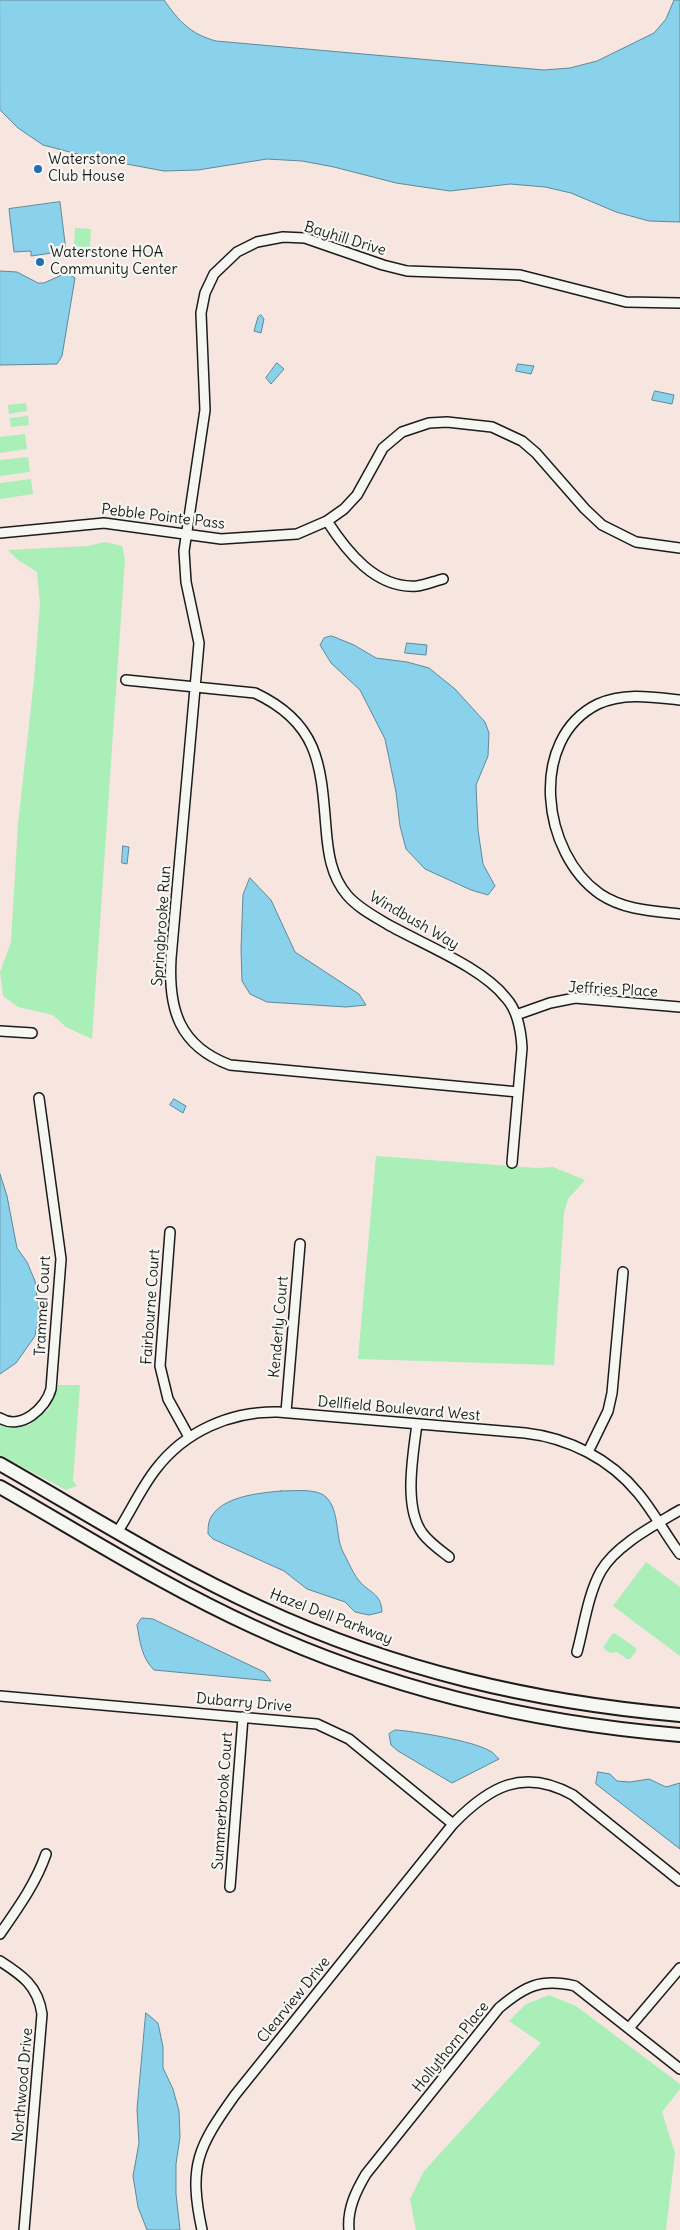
<!DOCTYPE html>
<html>
<head>
<meta charset="utf-8">
<style>
  body { margin:0 }
  canvas { display:block; background:#f7e5df }
</style>
</head>
<body>
<canvas width="680" height="2230"></canvas>
<script>
const c = document.querySelector('canvas').getContext('2d');
c.lineJoin = 'round';
function fill(path, color) {
  c.fillStyle = color;
  c.fill(path, 'evenodd');
}
function trace(path, color, width, dash) {
  c.strokeStyle = color;
  c.lineWidth = width;
  c.lineCap = dash ? 'butt' : 'round';
  c.setLineDash(dash || []);
  c.stroke(path);
}
function write(font, color, halo, rows, align = 'center') {
  c.font = font + ' Delius,sans-serif';
  c.lineWidth = 4.5;
  c.setLineDash([]);
  c.textBaseline = 'middle';
  c.strokeStyle = halo;
  c.fillStyle = color;
  for (const [text, x, y, turn = 0] of rows) {
    c.save();
    c.translate(x, y);
    c.rotate((+turn || 0) * Math.PI / 180);
    c.textAlign = isNaN(turn) ? turn : align;
    if (halo) c.strokeText(text, 0, 0);
    c.fillText(text, 0, 0);
    c.restore();
  }
}
fill(new Path2D(`
  M75,228L91,229L90,248L74,246Z
  M26,403L27,411L9,414L8,405Z
  M28,416L29,425L11,427L10,418Z
  M25,434L27,449L0,453V437Z
  M28,457L30,472L0,476V460Z
  M31,479L33,494L0,499V483Z
  M105,542L122,546L125,559L92,1039L66,1027L53,1015L18,1007L3,996L0,972L11,942L18,824L34,680L40,604L37,572L18,560L8,550L88,546Z
  M376,1156L537,1168L553,1167L585,1180L568,1199L564,1213L554,1365L358,1359Z
  M58,1385H80L73,1481L77,1486L66,1490L0,1455V1423L29,1425L49,1409Z
  M646,1562L680,1587V1656L613,1606Z
  M612,1634H616L636,1648V1651L630,1659H627L617,1652L610,1653L604,1649V1646Z
  M549,1995L576,2006L680,2084V2089L662,2112L675,2153L666,2230H416L410,2199L424,2171L541,2043L509,2021L526,2004Z`), '#aaeeb8');
const water = new Path2D(`
  M0,0H164C179,21 190,34 216,41L544,70L570,68L597,61L654,33L666,19L674,0H680V222L649,221L616,212L571,193L545,187L510,184L450,191L396,183L334,167L302,161L267,159L198,170L164,171L89,157L43,145L18,128L0,110Z
  M60,202L66,251L31,256V251L14,252L9,209Z
  M0,271L17,272L38,283H44L66,273L75,278L62,356L57,364L0,365Z
  M261,315L264,319L261,333L254,331L258,317Z
  M277,363L284,369L271,384L266,378Z
  M518,364L534,366L531,374L516,371Z
  M655,391L674,395L672,404L652,400Z
  M332,636L354,645L376,658L407,662L429,668L455,689L485,722L489,733L488,756L476,785L478,830L483,864L495,886L488,895L471,890L425,869L406,849L400,826L396,792L385,739L360,690L331,663L320,645L324,638Z
  M407,643L427,645L426,655L405,653Z
  M123,846L129,847L127,864L122,863Z
  M250,878L271,900L295,952L359,994L366,1005L346,1007L267,1002L250,994L242,981L241,949L243,895Z
  M174,1099L186,1106L183,1113L170,1105Z
  M0,1174L7,1196L17,1248L27,1262L35,1281L39,1313L35,1336L16,1363L0,1374Z
  M281,1491C294,1491 317,1488 326,1497C340,1511 335,1536 343,1552C348,1561 354,1576 361,1583C372,1594 381,1594 382,1612L369,1615L355,1612L345,1602L307,1589L284,1571L213,1539L208,1534C208,1530 208,1523 210,1519C221,1496 260,1493 281,1491Z
  M142,1618L153,1619L264,1672L271,1681L154,1670C141,1657 140,1641 137,1625Z
  M395,1730C414,1731 474,1741 490,1751C493,1752 496,1756 499,1759L452,1783L398,1751L391,1745L389,1734Z
  M598,1772L610,1774L617,1781L630,1782L649,1779L666,1787L680,1783V1849L596,1784Z
  M146,2013L158,2023L163,2047V2068L173,2089L179,2111L180,2137L176,2164V2194L180,2230H147L138,2207L133,2176L139,2143L137,2110Z`);
fill(water, '#8ad1eb');
trace(water, '#5e8998', 1);
const street = new Path2D(`
  M327,521C347,552 376,589 417,586C425,585 435,581 443,579
  M0,533L104,523L221,539L297,534L327,521L344,509L357,495L383,448L402,432L429,423L447,422L492,427L522,441L536,453L585,509L602,525L636,542L680,548
  M126,680L255,693C319,723 321,765 326,828C328,853 331,876 347,895C358,908 374,916 387,924C422,944 482,967 506,998C518,1011 521,1030 522,1048L512,1163
  M680,700C653,697 624,692 598,704C527,739 542,854 600,894C624,910 652,911 680,914
  M516,1015L550,1003L575,998L680,1007
  M0,1031L32,1033
  M518,1092L230,1065C179,1046 168,1009 171,958L199,643L186,582L184,551L205,410L201,313L205,293L214,274L237,252L257,242L283,237L305,238L383,265L407,271L520,275L626,302L680,303
  M170,1232L160,1366L168,1399L189,1437
  M286,1412L300,1244
  M0,1418C21,1431 46,1408 51,1389L61,1259L39,1098
  M417,1424C413,1455 403,1508 423,1534C430,1543 440,1550 449,1557
  M588,1452L608,1411L612,1393L623,1272
  M118,1531C131,1511 141,1488 156,1469C185,1431 231,1411 278,1412L525,1433C569,1438 610,1459 638,1493C654,1512 665,1534 680,1554
  M577,1652C584,1626 588,1594 601,1571C616,1545 655,1525 680,1510
  M0,1696L317,1724L349,1739L453,1824
  M230,1887L243,1717
  M0,1934C18,1908 36,1883 46,1854
  M0,1961C22,1975 38,1986 42,2014L24,2230
  M629,2028L680,1968
  M202,2230C188,2165 198,2147 235,2095L453,1824C489,1787 523,1767 573,1795L680,1881
  M349,2230C347,2209 356,2191 366,2174L499,2008C525,1986 541,1978 575,1986L680,2069`);
const secondary = new Path2D(`
  M0,1464C86,1513 171,1567 261,1608C395,1670 533,1702 680,1715
  M0,1487C84,1535 166,1587 254,1627C388,1689 533,1723 680,1735`);
trace(street, '#1c1c1c', 12);
trace(secondary, '#1c1c1c', 16);
trace(street, '#f6f6f2', 9);
trace(secondary, '#f6f6f2', 12);
for (const [x, y, r, color] of [
  [38,169,5,"#1f6fb2"],
  [40,262,5,"#1f6fb2"]
]) {
  const dot = new Path2D();
  dot.arc(x, y, r, 0, 2 * Math.PI);
  c.fillStyle = color;
  c.fill(dot);
  trace(dot, '#f6f6f2', 2);
}
write('15px', '#1c1c1c', '#f6f6f2', [
  ["Waterstone",48,160],
  ["Club House",48,177],
  ["Waterstone HOA",50,253],
  ["Community Center",50,270]
], 'left');
write('15px', '#1c1c1c', '#f6f6f2', [
  ["Bayhill Drive",345,239,17],
  ["Pebble Pointe Pass",163,517,7],
  ["Windbush Way",414,921,30],
  ["Springbrooke Run",162,926,-86],
  ["Jeffries Place",613,990,3],
  ["Trammel Court",43,1306,-87],
  ["Fairbourne Court",151,1307,-86],
  ["Kenderly Court",279,1327,-85],
  ["Dellfield Boulevard West",399,1409,5],
  ["Hazel Dell Parkway",331,1617,21],
  ["Dubarry Drive",244,1703,5],
  ["Summerbrook Court",223,1801,-86],
  ["Clearview Drive",294,2000,-51],
  ["Hollythorn Place",451,2047,-51],
  ["Northwood Drive",23,2085,-85]
]);
</script>
</body>
</html>
